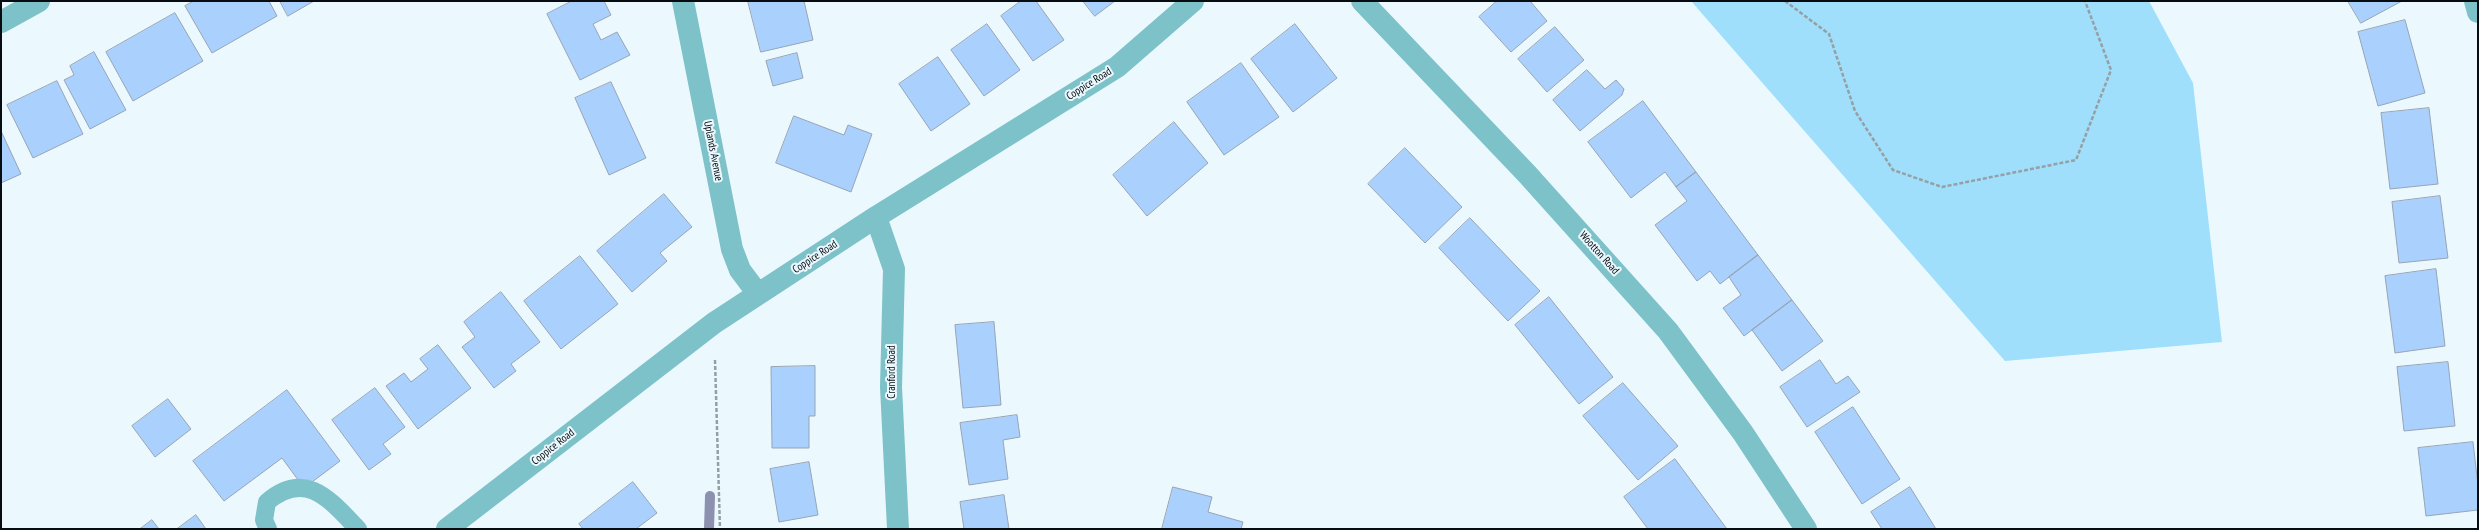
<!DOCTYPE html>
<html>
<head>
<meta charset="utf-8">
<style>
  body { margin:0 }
  #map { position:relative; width:2479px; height:530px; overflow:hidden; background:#ebf9ff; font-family:"PT Sans Narrow",sans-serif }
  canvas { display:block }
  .frame { position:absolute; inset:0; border:2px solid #060c10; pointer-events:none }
</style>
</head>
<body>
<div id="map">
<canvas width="2479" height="530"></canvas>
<div class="frame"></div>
</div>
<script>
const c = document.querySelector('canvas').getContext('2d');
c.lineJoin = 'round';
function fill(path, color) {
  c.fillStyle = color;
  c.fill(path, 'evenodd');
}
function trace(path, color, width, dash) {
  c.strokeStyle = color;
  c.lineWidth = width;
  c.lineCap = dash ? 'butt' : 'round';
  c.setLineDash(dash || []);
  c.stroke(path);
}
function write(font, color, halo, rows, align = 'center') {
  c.font = font + ' "PT Sans Narrow",sans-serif';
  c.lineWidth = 4;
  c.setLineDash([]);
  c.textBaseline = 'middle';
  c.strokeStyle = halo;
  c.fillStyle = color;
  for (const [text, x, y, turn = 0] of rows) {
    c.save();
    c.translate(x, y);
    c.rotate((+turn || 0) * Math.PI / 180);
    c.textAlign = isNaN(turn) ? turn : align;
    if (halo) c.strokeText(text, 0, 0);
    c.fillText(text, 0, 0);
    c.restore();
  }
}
fill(new Path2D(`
  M1691,1H2149L2193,83L2222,342L2005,361Z`), '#a0dffb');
trace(new Path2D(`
  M709,529L710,496`), '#8c91af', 10);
const building = new Path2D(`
  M194,1H269L277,16L212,53L185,6Z
  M280,1H314L288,16Z
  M572,1H604L611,15L593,24L601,40L617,32L630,55L580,80L547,14Z
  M748,1H804L813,40L761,52Z
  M1021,1H1036L1064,40L1033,61L1001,16Z
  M1083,1H1115L1095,16Z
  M1497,1H1530L1547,21L1511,52L1479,17Z
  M2348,1H2402L2361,23Z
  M175,13L203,61L133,101L106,52Z
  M2405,20L2425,93L2378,106L2358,32Z
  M987,24L1020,70L984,96L951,50Z
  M1295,24L1337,78L1293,112L1251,59Z
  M1555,27L1584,60L1547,92L1518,59Z
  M94,52L126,110L90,129L64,80L74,75L70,66Z
  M797,53L803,78L773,86L766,61Z
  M938,57L970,104L931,131L899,84Z
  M1241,63L1279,117L1224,155L1187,102Z
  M1587,70L1605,89L1616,80L1624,89L1622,95L1580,131L1553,100Z
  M57,81L83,134L33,158L7,105Z
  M611,82L646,158L609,175L575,98Z
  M1643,101L1696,172L1676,187L1665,172L1631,198L1588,142Z
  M2429,108L2438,184L2390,189L2381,113Z
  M794,116L844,135L848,125L872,134L851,192L776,163Z
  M1174,122L1208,163L1147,216L1113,175Z
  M1,131L21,174L1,183Z
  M1405,148L1462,207L1425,243L1368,184Z
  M1696,172L1758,255L1720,284L1710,271L1697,281L1655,225L1687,201L1676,187Z
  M664,194L692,227L660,253L667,261L632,292L597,251Z
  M2440,196L2448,258L2399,263L2392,202Z
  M1470,218L1540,291L1508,321L1439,248Z
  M1758,255L1792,300L1744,336L1723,308L1741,295L1729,277Z
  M580,256L618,304L561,349L524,301Z
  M2436,269L2445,346L2395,353L2385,276Z
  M501,292L540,342L511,364L516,371L494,388L462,347L475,337L464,322Z
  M1549,297L1613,377L1579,404L1515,325Z
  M1792,300L1823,341L1782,371L1752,330Z
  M994,322L1001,405L963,408L955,325Z
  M438,345L471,388L418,429L386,386L404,373L411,382L428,369L420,359Z
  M1820,360L1836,384L1848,376L1860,392L1807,427L1780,387Z
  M2448,362L2455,426L2404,431L2397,367Z
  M815,366V416H809V448H772L771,367Z
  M1623,383L1678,446L1638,480L1583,416Z
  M375,388L405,427L383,444L391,454L369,470L332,420Z
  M287,390L340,461L304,488L282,458L224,501L193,461Z
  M168,399L191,429L155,457L132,426Z
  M1853,407L1900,479L1862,504L1815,432Z
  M1017,415L1020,437L1003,440L1008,479L969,485L960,423Z
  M2473,442L2478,485V510L2426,516L2418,448Z
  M1675,459L1727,529H1648L1624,497Z
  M809,462L818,515L779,522L770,469Z
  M633,482L657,513L636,529H583L579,524Z
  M1173,487L1212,497L1208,512L1243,522L1241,529H1162Z
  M1910,487L1936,529H1882L1871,512Z
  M1004,495L1009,529H964L960,502Z
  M196,515L206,529H177Z
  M152,520L159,529H140Z`);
fill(building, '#aad0fe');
trace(building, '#97a4b4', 1);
trace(new Path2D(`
  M1785,1L1829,34L1855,111L1893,170L1942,187L2076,160L2111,70L2085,1
  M715,360L720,529`), '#95a0a5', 2.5, [4, 2]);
trace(new Path2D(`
  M268,529L264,520L267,502C306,469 330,500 358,529`), '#7dc2c8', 18);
trace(new Path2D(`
  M683,1L732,249L740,270L758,294
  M1362,1L1527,174L1668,331L1743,433L1806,529
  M2475,1L2478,12
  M1,22L39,1
  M876,217L894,269L891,387L898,529
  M447,529L714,323L876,217L1117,67L1193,1`), '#7dc2c8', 22);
write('11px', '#060c10', '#ebf9ff', [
  ["Coppice Road",1089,84,-32],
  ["Uplands Avenue",713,151,79],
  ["Wootton Road",1599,253,48],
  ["Coppice Road",815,257,-33],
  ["Cranford Road",892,372,-90],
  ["Coppice Road",553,447,-38]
]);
</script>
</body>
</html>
